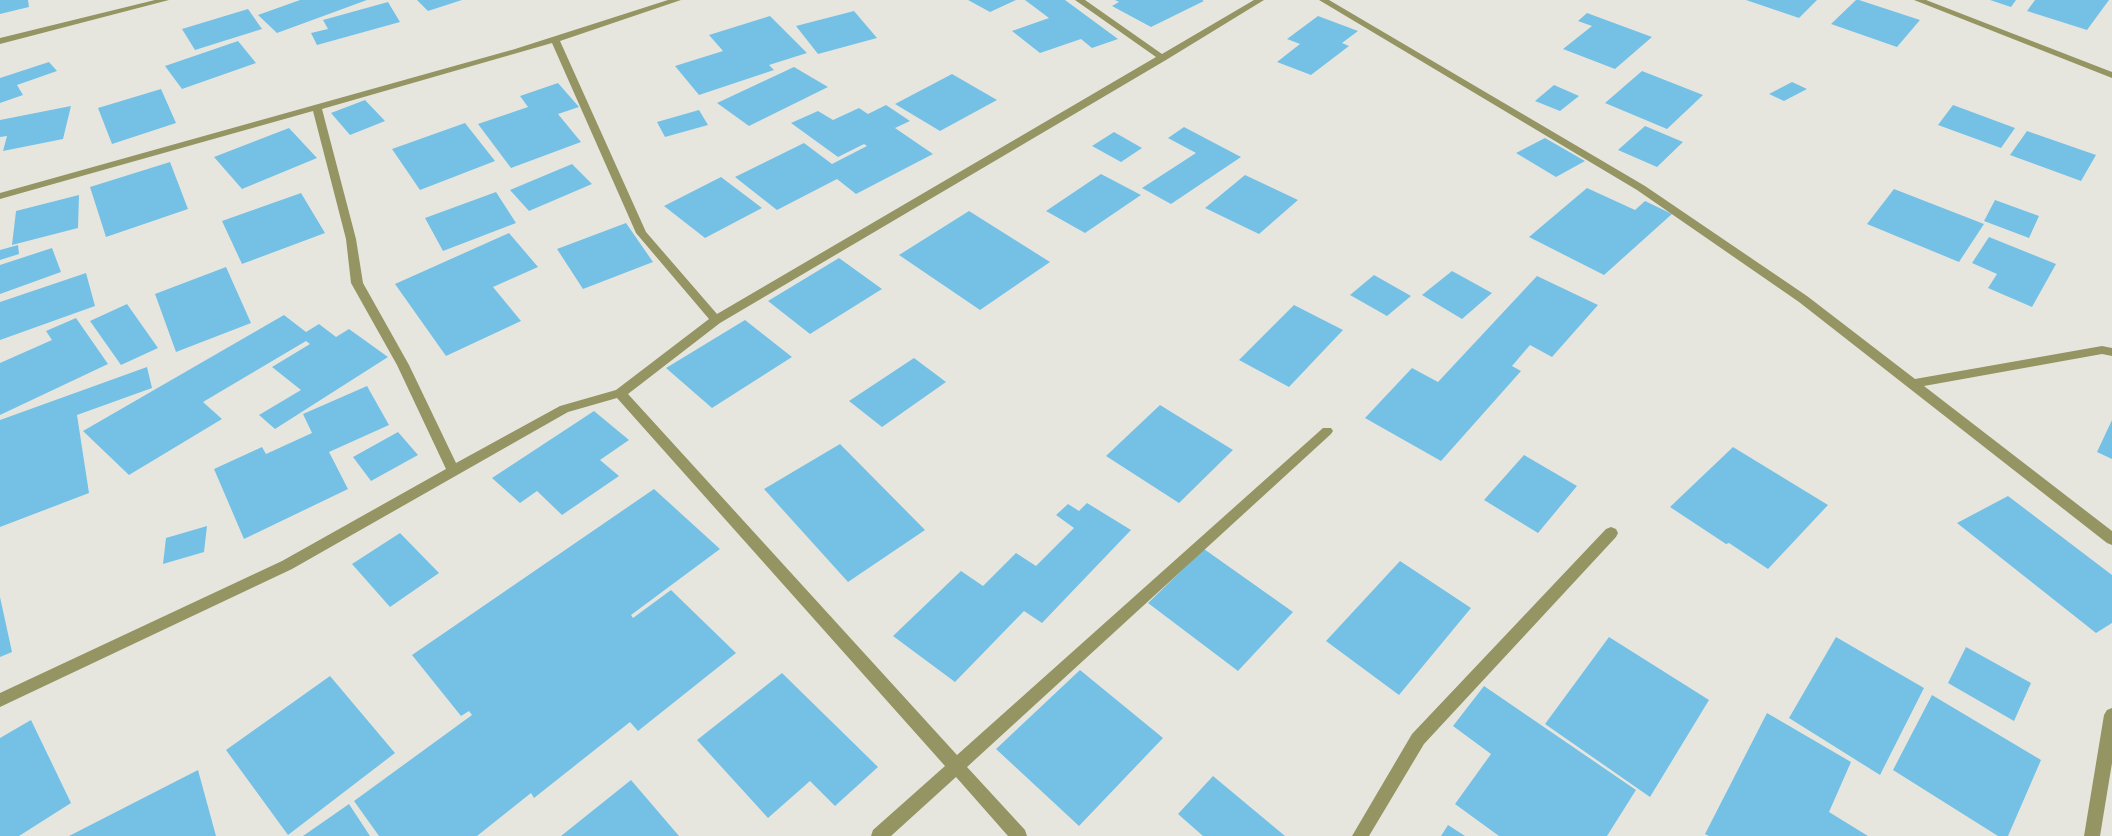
<!DOCTYPE html>
<html>
<head>
<meta charset="utf-8">
<style>
  body { margin:0 }
  canvas { display:block; background:#e6e6df }
</style>
</head>
<body>
<canvas width="2112" height="836"></canvas>
<script>
const c = document.querySelector('canvas').getContext('2d');
c.lineJoin = 'round';
function fill(path, color) {
  c.fillStyle = color;
  c.fill(path, 'evenodd');
}
fill(new Path2D(`
  M0,0H28L29,7L0,14Z
  M300,0H367L277,33L258,15Z
  M417,0H462L428,11Z
  M968,0H1016L990,12Z
  M1025,0H1065L1118,39L1092,48L1081,39L1040,53L1012,31L1049,18Z
  M1115,0H1202L1204,1L1151,27L1112,6L1119,2Z
  M1746,0H1817L1799,18Z
  M1856,0H1859L1920,20L1897,47L1831,24Z
  M1990,0H2016L2011,7Z
  M2035,0H2109L2087,30L2027,11Z
  M388,2L400,22L317,45L311,33L328,29L323,20Z
  M248,9L262,29L195,50L182,29Z
  M854,11L877,38L818,54L796,26Z
  M1587,13L1652,37L1615,69L1563,49L1592,26L1578,21Z
  M770,16L807,53L769,65L774,70L699,95L675,66L723,51L709,35Z
  M1318,16L1358,31L1342,43L1349,46L1311,75L1277,62L1300,44L1287,39Z
  M238,41L256,63L182,89L165,66Z
  M49,62L57,71L17,85L23,95L0,103V78Z
  M794,67L828,87L749,126L717,103Z
  M1642,71L1703,95L1667,129L1605,103Z
  M952,74L997,100L940,131L895,104Z
  M1792,82L1807,89L1784,101L1769,94Z
  M558,83L579,107L558,114L581,142L511,168L478,124L528,107L520,96Z
  M1554,85L1579,96L1560,111L1535,101Z
  M161,89L176,123L112,144L98,108Z
  M365,100L385,121L350,135L331,113Z
  M886,105L910,121L895,128L933,154L856,194L837,179L777,210L735,177L804,143L832,164L867,146L864,144L838,157L791,123L818,111L833,120L859,108L868,114Z
  M1953,105L2015,128L2001,148L1938,125Z
  M71,106L63,139L3,151L7,136L0,137V120Z
  M699,110L708,125L665,137L657,122Z
  M465,123L495,161L420,190L392,149Z
  M1645,126L1683,142L1657,167L1618,150Z
  M1184,127L1241,157L1171,204L1142,188L1196,153L1168,138Z
  M289,128L317,158L242,189L214,157Z
  M2027,131L2096,155L2081,181L2010,155Z
  M1114,132L1142,148L1121,162L1092,146Z
  M1545,138L1585,161L1556,177L1516,153Z
  M170,162L188,209L106,237L90,187Z
  M572,164L592,184L529,211L510,190Z
  M1101,174L1141,195L1085,233L1046,211Z
  M1245,175L1298,200L1259,234L1205,208Z
  M721,177L762,208L705,238L664,206Z
  M1587,188L1635,210L1645,201L1672,214L1604,275L1529,237Z
  M1894,189L1984,224L1959,262L1867,224Z
  M496,192L516,223L443,251L425,218Z
  M301,193L325,233L242,264L222,221Z
  M79,195L78,228L12,245L16,211Z
  M1995,200L2039,216L2029,238L1984,221Z
  M969,211L1050,262L980,310L899,255Z
  M626,223L653,262L583,289L557,249Z
  M509,233L538,267L493,287L521,321L446,356L395,284Z
  M1989,237L2056,264L2032,307L1988,288L1997,274L1972,263Z
  M18,245L19,254L0,260V250Z
  M52,248L61,272L0,294V265Z
  M839,258L882,289L810,334L768,301Z
  M226,267L251,323L176,352L155,294Z
  M1452,271L1492,293L1462,319L1422,295Z
  M86,273L95,306L0,340V302Z
  M1374,275L1411,296L1387,316L1350,295Z
  M1537,276L1598,305L1552,357L1530,345L1512,366L1521,371L1441,461L1365,418L1412,368L1438,382Z
  M127,304L158,348L121,365L90,321Z
  M1294,305L1343,330L1289,387L1239,360Z
  M284,315L306,332L319,324L336,337L349,329L388,357L275,429L259,415L301,390L272,367L310,344L306,341L203,402L222,419L129,475L83,431Z
  M76,318L108,364L0,415V363L52,340L46,331Z
  M745,320L792,357L712,408L666,368Z
  M914,358L946,382L882,427L849,401Z
  M147,367L152,388L77,415L89,493L0,527V420Z
  M367,386L389,425L329,452L348,489L244,539L214,469L262,447L266,454L312,433L303,414Z
  M1160,405L1233,450L1179,503L1106,456Z
  M594,411L629,440L600,460L619,476L562,515L537,491L520,503L492,478Z
  M2112,420V459L2097,452Z
  M398,432L418,455L371,481L353,457Z
  M840,444L925,530L848,582L764,489Z
  M1733,447L1828,505L1768,569L1729,543L1726,544L1670,507Z
  M1524,455L1577,486L1538,533L1484,500Z
  M654,489L720,549L631,615L633,618L671,590L736,653L638,731L630,722L534,798L531,793L477,836H379L354,801L472,715L469,711L461,716L412,655Z
  M2008,496L2112,575V623L2096,633L1957,523Z
  M1087,503L1131,530L1042,623L1024,611L955,682L893,636L961,571L983,586L1016,553L1036,566L1074,528L1056,515L1068,504L1079,511Z
  M207,526L204,552L163,564L166,538Z
  M400,533L439,573L390,607L352,564Z
  M1204,549L1293,612L1238,671L1148,603Z
  M1400,561L1471,608L1399,695L1326,641Z
  M0,597L12,652L0,657Z
  M1609,637L1709,700L1650,797L1545,724Z
  M1836,637L1924,688L1880,775L1789,718Z
  M1966,647L2031,683L2014,721L1948,683Z
  M1080,670L1163,738L1079,826L996,749Z
  M782,673L878,767L835,806L810,781L768,818L697,740Z
  M330,676L395,753L288,835L226,750Z
  M1484,686L1636,790L1607,836H1499L1455,804L1491,754L1453,726Z
  M1932,695L2041,760L2008,836H1998L1893,770Z
  M1767,713L1851,762L1829,812L1868,836H1709L1705,834Z
  M31,720L71,803L19,836H0V738Z
  M198,770L216,836H69Z
  M1213,776L1285,836H1203L1178,814Z
  M631,780L679,836H561Z
  M349,804L370,836H303Z
  M1448,825L1465,836H1441Z`), '#75c1e6');
fill(new Path2D(`
  M155,0H169L0,44V38Z
  M668,0H681L560,41L646,232L717,314L1156,57L1075,0H1085L1162,54L1254,0H1264L1166,60L720,323L628,394L957,755L1323,428H1331L1333,431L1331,434L967,767L1025,830L1027,836H1008L956,777L891,836H871L873,830L945,766L617,398L568,412L292,569L0,707V693L282,561L446,469L397,365L351,283L346,239L313,111L0,199V193L515,49ZM552,43L636,233L709,319L616,390L560,406L456,463L409,365L363,283L356,239L322,109Z
  M1319,0H1329L1645,186L1807,296L1915,379L2102,346L2112,348V356L2102,354L1924,386L2112,531V545L2107,543L1799,302L1637,190Z
  M1914,0H1926L2112,72V78Z
  M1611,527L1616,529L1618,533L1616,537L1424,744L1369,836H1352L1412,734L1606,529Z
  M2112,708V763L2100,836H2084L2104,715L2107,710Z`), '#959563');
</script>
</body>
</html>
